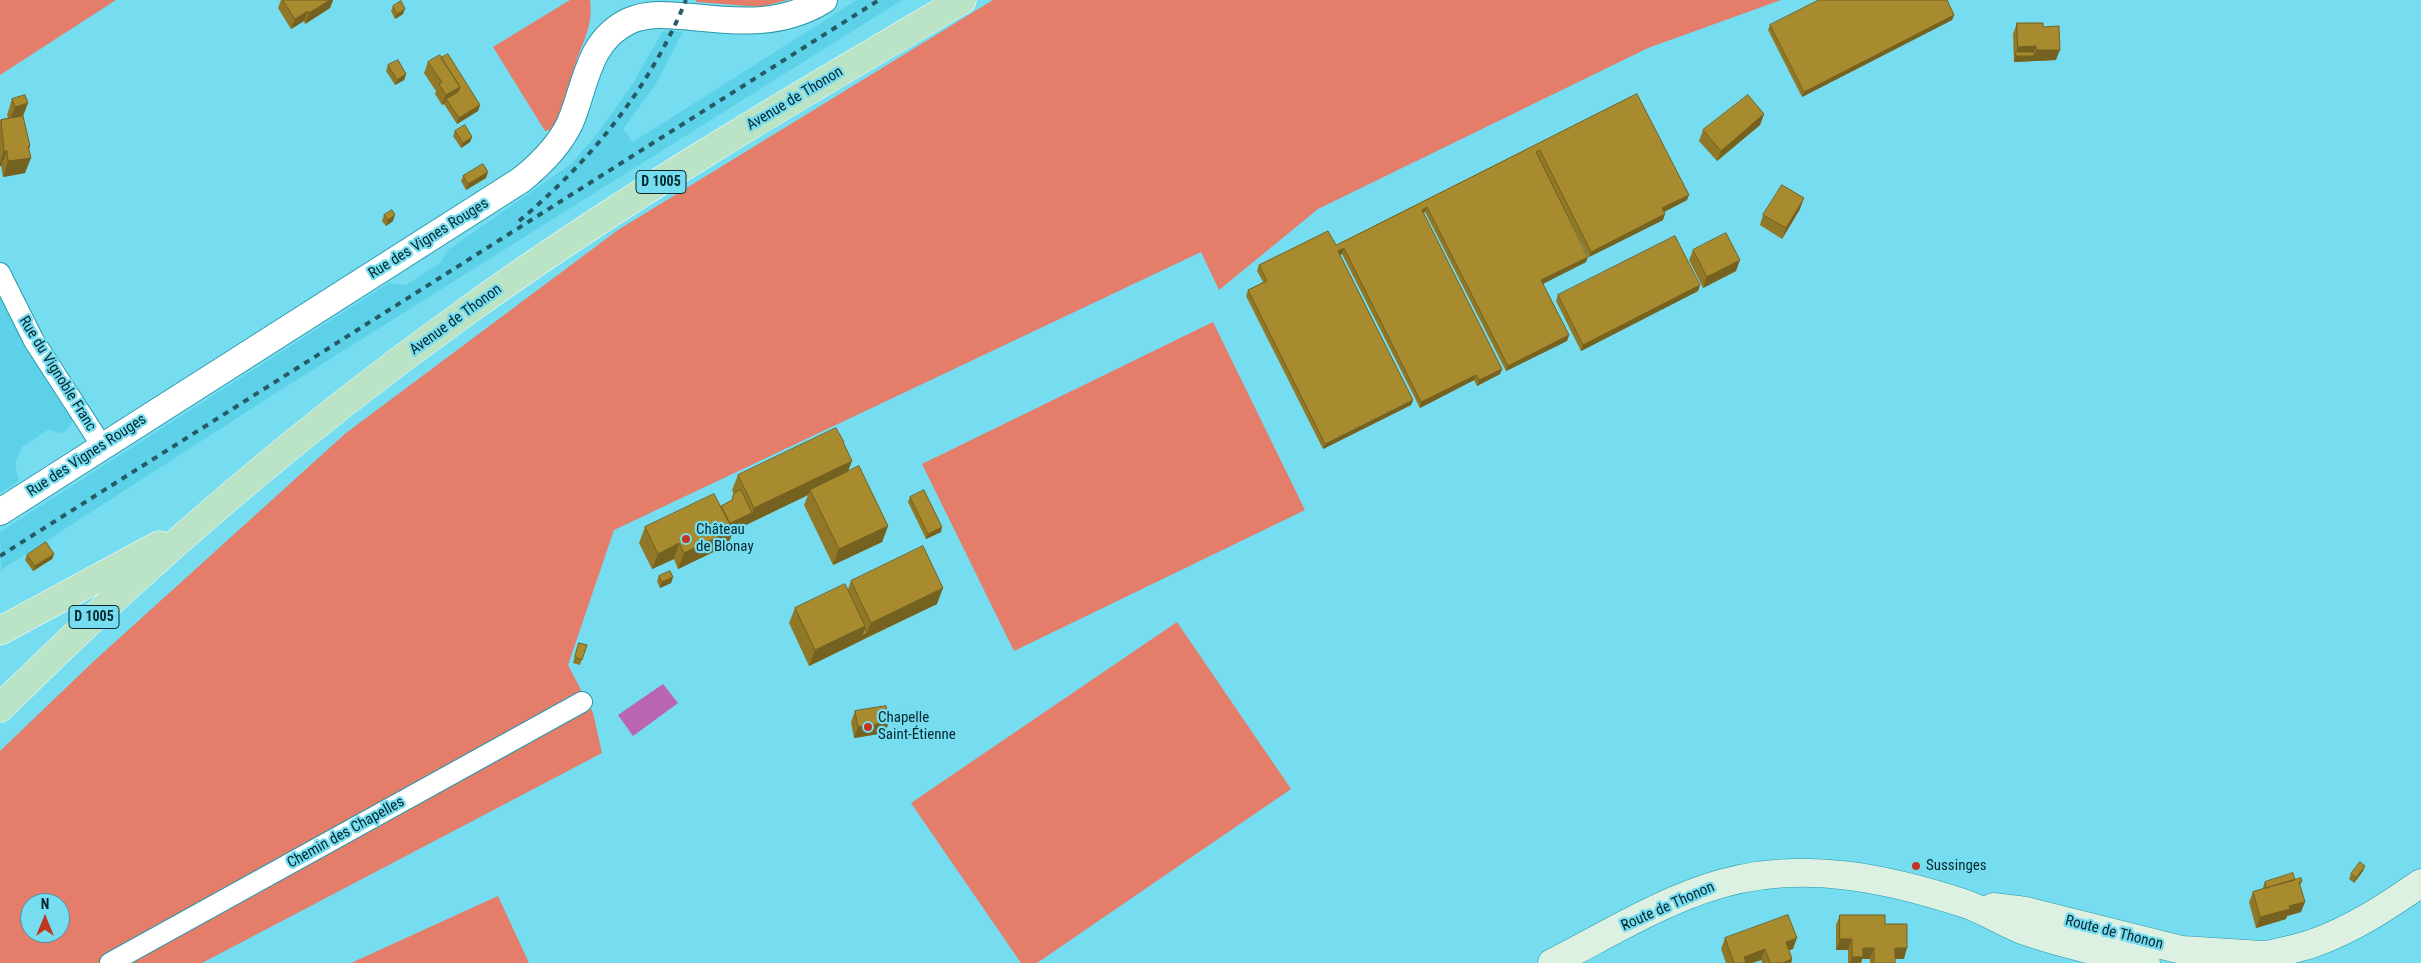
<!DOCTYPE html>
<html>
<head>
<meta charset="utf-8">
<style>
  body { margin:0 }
  #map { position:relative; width:2421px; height:963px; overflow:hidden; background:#76dcf0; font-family:"Roboto Condensed",sans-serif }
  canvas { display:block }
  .north { position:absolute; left:20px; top:893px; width:50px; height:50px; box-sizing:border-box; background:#76dcf0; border:1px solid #4994a2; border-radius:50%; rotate:0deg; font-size:14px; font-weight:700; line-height:20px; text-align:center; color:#06282e }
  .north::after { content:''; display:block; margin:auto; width:18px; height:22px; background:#c23620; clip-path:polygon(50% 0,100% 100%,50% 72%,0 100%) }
</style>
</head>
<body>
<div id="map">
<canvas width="2421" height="963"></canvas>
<div class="north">N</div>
</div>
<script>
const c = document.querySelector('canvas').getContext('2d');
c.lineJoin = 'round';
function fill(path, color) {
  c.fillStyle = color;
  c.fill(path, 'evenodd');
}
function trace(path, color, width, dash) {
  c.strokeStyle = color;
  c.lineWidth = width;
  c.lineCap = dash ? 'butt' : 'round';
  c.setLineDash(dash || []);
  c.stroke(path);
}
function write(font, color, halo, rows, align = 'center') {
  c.font = font + ' "Roboto Condensed",sans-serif';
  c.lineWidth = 4.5;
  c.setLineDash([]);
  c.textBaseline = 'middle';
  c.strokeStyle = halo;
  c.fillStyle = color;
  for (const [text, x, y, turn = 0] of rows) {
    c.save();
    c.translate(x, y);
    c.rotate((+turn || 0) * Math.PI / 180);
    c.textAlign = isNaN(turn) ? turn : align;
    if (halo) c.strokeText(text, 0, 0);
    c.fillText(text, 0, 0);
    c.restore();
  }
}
fill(new Path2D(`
  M857,0H902L271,396L1,570L0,532L389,283L406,285L440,263L448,250L571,164L597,134L630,88L663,31L683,32L654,87L623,129L633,142Z
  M0,297L30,354L72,420L71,425L64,432L58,433L49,429L22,447L15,464L19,481L0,493Z`), '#5cd1e7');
fill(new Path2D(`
  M0,0H116L0,75Z
  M570,0H590C593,24 585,37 577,59C569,83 563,106 553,129L545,131L493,47Z
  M696,0H788L760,7L696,2Z
  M993,0H1781L1648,48L1318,209L1219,290L1201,252L614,530L568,665L593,713L602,753L202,963H0V751L94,661L346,433L618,230ZM30,903H60V933H30Z
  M1213,322L1305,510L1014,651L922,464Z
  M1177,622L1291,789L1037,963H1021L911,803Z
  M498,896L529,963H351Z`), '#e47d69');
fill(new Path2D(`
  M663,684L678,703L633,736L618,715Z`), '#b965af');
const minor = new Path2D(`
  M0,273L34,341L102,446
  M110,963L582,702`);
const tertiary = new Path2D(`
  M0,512L521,180C541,164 559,146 570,123C586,86 587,41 629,21C648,12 671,15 692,17C739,22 782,26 824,0`);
const secondary = new Path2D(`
  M1993,907L2026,911L2182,950L2262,955
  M2244,960C2268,954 2291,951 2314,943C2353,929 2388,906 2421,883
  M1552,963C1607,935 1661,901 1720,884C1802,860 1887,878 1966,904C1986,911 2004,923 2025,931C2064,945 2106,953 2146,963`);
const primary = new Path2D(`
  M0,631L159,545
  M0,708C144,565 298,432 463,314C622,199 793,99 962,0`);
trace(minor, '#2898ab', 22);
trace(tertiary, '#2898ab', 28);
trace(secondary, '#2898ab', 29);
trace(primary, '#fff', 29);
trace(minor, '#fff', 20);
trace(tertiary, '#fff', 26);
trace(secondary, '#ddf1e2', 28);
trace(primary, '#bbe3c5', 28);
trace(new Path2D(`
  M519,221C591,161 650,88 686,0
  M0,556L879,0`), '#265b65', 4, [6, 6]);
fill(new Path2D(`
  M281,0H333L330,8L305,24L304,21L291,29L278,8Z
  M393,6L403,14L395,19L391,11Z
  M1954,15L1952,20L1802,97L1768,30L1770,25Z
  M2017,23L2043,27L2056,60L2014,62L2013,34Z
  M428,62L480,105L478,111L457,124L444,104L442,105L435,94L436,91L424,73Z
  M388,65L406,74L404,80L395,85L386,71Z
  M1637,94L1687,200L1664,212L1663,220L1589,257L1537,156L1586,262L1542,284L1569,335L1567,341L1506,371L1425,212L1423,213L1502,369L1500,374L1477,386L1474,380L1420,408L1342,254L1340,255L1413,400L1411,405L1323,449L1246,296L1248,290L1263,282L1257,271L1259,265L1336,245Z
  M12,99L28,103L23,116L29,150L25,173L3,177L1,166H0V121L1,120L8,118L7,115Z
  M1764,114L1760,125L1717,161L1699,141L1703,130Z
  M455,131L472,137L470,142L461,148L453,136Z
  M463,176L486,178L466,190L461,181Z
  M1800,209L1782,239L1760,225L1763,215Z
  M384,215L393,221L386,226L382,221Z
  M1693,250L1736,271L1703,288L1689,260Z
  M1700,285L1698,291L1581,351L1556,301L1558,295Z
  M844,444L848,472L888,526L882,542L833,565L804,505L808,495L733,531L728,545L678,569L674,559L652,569L639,543L645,527L721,506L731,501L734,494L732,490L738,475Z
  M910,497L941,532L926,539L908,502Z
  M54,554L52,559L33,571L25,560L27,555Z
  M659,576L673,577L671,583L660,588L657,581Z
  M851,581L937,604L809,666L789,623L795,608L848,589Z
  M579,643L587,645L580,665L573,663Z
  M855,711L885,733L854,738L851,722Z
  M2363,871L2354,883L2349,879L2351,874Z
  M2295,880L2302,881L2300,886L2301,912L2287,916L2286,919L2256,928L2249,902L2253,892L2263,889V887L2265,882Z
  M1840,915L1885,924L1904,959H1895V963H1870V959H1862L1861,963H1848V950H1836V925Z
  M1725,938L1793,949L1789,950L1792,959L1791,963H1762L1761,960L1752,963H1726L1721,949Z`), '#907828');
fill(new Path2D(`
  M330,0H333L330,8L305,24L309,13Z
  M405,9L403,14L395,19L397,14Z
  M308,11L304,21L291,29L295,19Z
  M1954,15L1952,20L1802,97L1804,92Z
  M2036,46L2032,56H2034L2036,50H2060L2056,60L2014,62L2018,47Z
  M406,74L404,80L395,85L397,80Z
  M460,87L456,98L446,99L444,104L442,105L446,95Z
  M28,103L22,118L9,123L15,107Z
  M480,105L478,111L457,124L459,118Z
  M1764,114L1760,125L1717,161L1721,151Z
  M472,137L470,142L461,148L463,143Z
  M28,146H30L26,158H31L25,173L3,177L8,161Z
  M4,151H7L1,166H0V163Z
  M488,172L486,178L466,190L468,184Z
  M1689,195L1687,200L1660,214L1662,208Z
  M1804,198L1800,209L1782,239L1786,228Z
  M1427,207L1425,212L1420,215L1422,210Z
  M1665,214L1663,220L1589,257L1591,252Z
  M395,215L393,221L386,226L388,220Z
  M1344,248L1342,254L1336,257L1338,251Z
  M1588,257L1586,262L1539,286L1541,280Z
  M1740,260L1736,271L1703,288L1707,277Z
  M1700,285L1698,291L1581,351L1583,345Z
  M1569,335L1567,341L1506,371L1508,366Z
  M1502,369L1500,374L1477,386L1479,380Z
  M1476,375L1474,380L1420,408L1421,402Z
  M1413,400L1411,405L1323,449L1325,444Z
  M852,461L846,477L810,490L808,495L748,524L754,508Z
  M752,513L748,524L733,531L728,545L678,569L684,553L727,525Z
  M888,526L882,542L833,565L839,549Z
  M942,527L941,532L926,539L928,534Z
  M679,543L674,559L652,569L658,554Z
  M54,554L52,559L33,571L35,566Z
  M673,577L671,583L660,588L662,582Z
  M943,588L937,604L865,638L871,623Z
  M865,626L860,641L809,666L815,650Z
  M867,633L865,638L860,641L862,636Z
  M889,722L885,733L854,738L858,727Z
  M2365,866L2363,871L2354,883L2356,878Z
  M2305,902L2301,912L2287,916L2286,919L2256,928L2260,917L2289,906Z
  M1797,938L1793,949L1782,952L1786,942Z
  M1840,939H1852L1848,950H1836Z
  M1863,948H1874L1870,959H1862L1861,963H1850L1852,957Z
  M1895,948H1907L1904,959H1892Z
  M1765,949L1761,960L1752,963H1742L1744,957Z
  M1792,959L1791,963H1782Z`), '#756120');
const building = new Path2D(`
  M283,0H330L309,13L308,11L295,19Z
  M1819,0H1947L1954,15L1804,92L1770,25Z
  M401,1L405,9L397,14L393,6Z
  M2017,23H2043V27L2059,26L2060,50H2036V46L2018,47Z
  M2016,52H2034V56H2016Z
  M448,54L480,105L459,118L446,99L458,92L460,87L441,58Z
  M440,55L460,87L446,95L439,84L442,82L428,62Z
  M398,60L406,74L397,80L388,65Z
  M1637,94L1689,195L1662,208L1665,214L1591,252L1540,150L1536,152L1588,257L1541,280L1569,335L1508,366L1427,207L1422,210L1502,369L1479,380L1476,375L1421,402L1344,248L1338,251L1413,400L1325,444L1248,290L1267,281L1259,265L1328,231L1336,245Z
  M25,95L28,103L15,107L12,99Z
  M1748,95L1764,114L1721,151L1703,130Z
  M23,116L30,146H28L31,158L8,161L7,151H4L1,120Z
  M465,125L472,137L463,143L455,131Z
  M483,164L488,172L468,184L463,176Z
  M1782,185L1804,198L1786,228L1763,215Z
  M392,210L395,215L388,220L384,215Z
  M1726,233L1740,260L1707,277L1693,250Z
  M1675,236L1700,285L1583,345L1558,295Z
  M836,428L844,442H843L852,461L754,508L738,475Z
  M859,466L888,526L839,549L810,490Z
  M741,490L752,513L730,523L721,506L732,500L734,493Z
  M924,490L942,527L928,534L910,497Z
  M714,494L733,530L684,553L679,543L658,554L645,527Z
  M46,542L54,554L35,566L27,555Z
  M923,546L943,588L871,623L851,581Z
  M670,571L673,577L662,582L659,576Z
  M845,584L865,626L815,650L795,608Z
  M865,628L867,633L862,636Z
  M579,643L587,645L582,660L575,657Z
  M886,706L889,722L858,727L855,711Z
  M2360,862L2365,866L2356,878L2351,874Z
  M2293,873L2295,880L2266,888L2265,882Z
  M2301,878L2302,881L2299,882L2305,902L2289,906L2290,909L2260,917L2253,892Z
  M1788,915L1797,938L1786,942L1792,959L1782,963H1770L1765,949L1744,957L1746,963H1734L1725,938Z
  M1840,915H1885V924H1907V948H1895V963H1874V948H1863V957H1852V939H1840Z`);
fill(building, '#a78b2e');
trace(building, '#756120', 1);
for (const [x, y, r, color] of [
  [686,539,5,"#c23620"],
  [868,727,5,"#c23620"],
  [1916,866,5,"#c23620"]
]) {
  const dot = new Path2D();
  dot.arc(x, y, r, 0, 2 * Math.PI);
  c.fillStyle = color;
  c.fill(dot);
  trace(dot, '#76dcf0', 2);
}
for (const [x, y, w] of [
  [661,182,50],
  [94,617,50]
]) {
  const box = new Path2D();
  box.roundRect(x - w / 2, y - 11.5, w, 23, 4);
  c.fillStyle = '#76dcf0';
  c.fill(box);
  trace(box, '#06282e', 1);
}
write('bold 14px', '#06282e', null, [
  ["D 1005",661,182],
  ["D 1005",94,617]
]);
write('15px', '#06282e', '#76dcf0', [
  ["Avenue de Thonon",795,99,-31],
  ["Rue des Vignes Rouges",429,239,-32],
  ["Avenue de Thonon",456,320,-36],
  ["Rue du Vignoble Franc",57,374,58],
  ["Rue des Vignes Rouges",87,456,-33],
  ["Chemin des Chapelles",346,833,-29],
  ["Route de Thonon",1668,907,-24],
  ["Route de Thonon",2114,933,14]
]);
write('15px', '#06282e', '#76dcf0', [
  ["Château",696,530],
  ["de Blonay",696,547],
  ["Chapelle",878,718],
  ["Saint-Étienne",878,735],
  ["Sussinges",1926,866]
], 'left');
</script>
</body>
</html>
